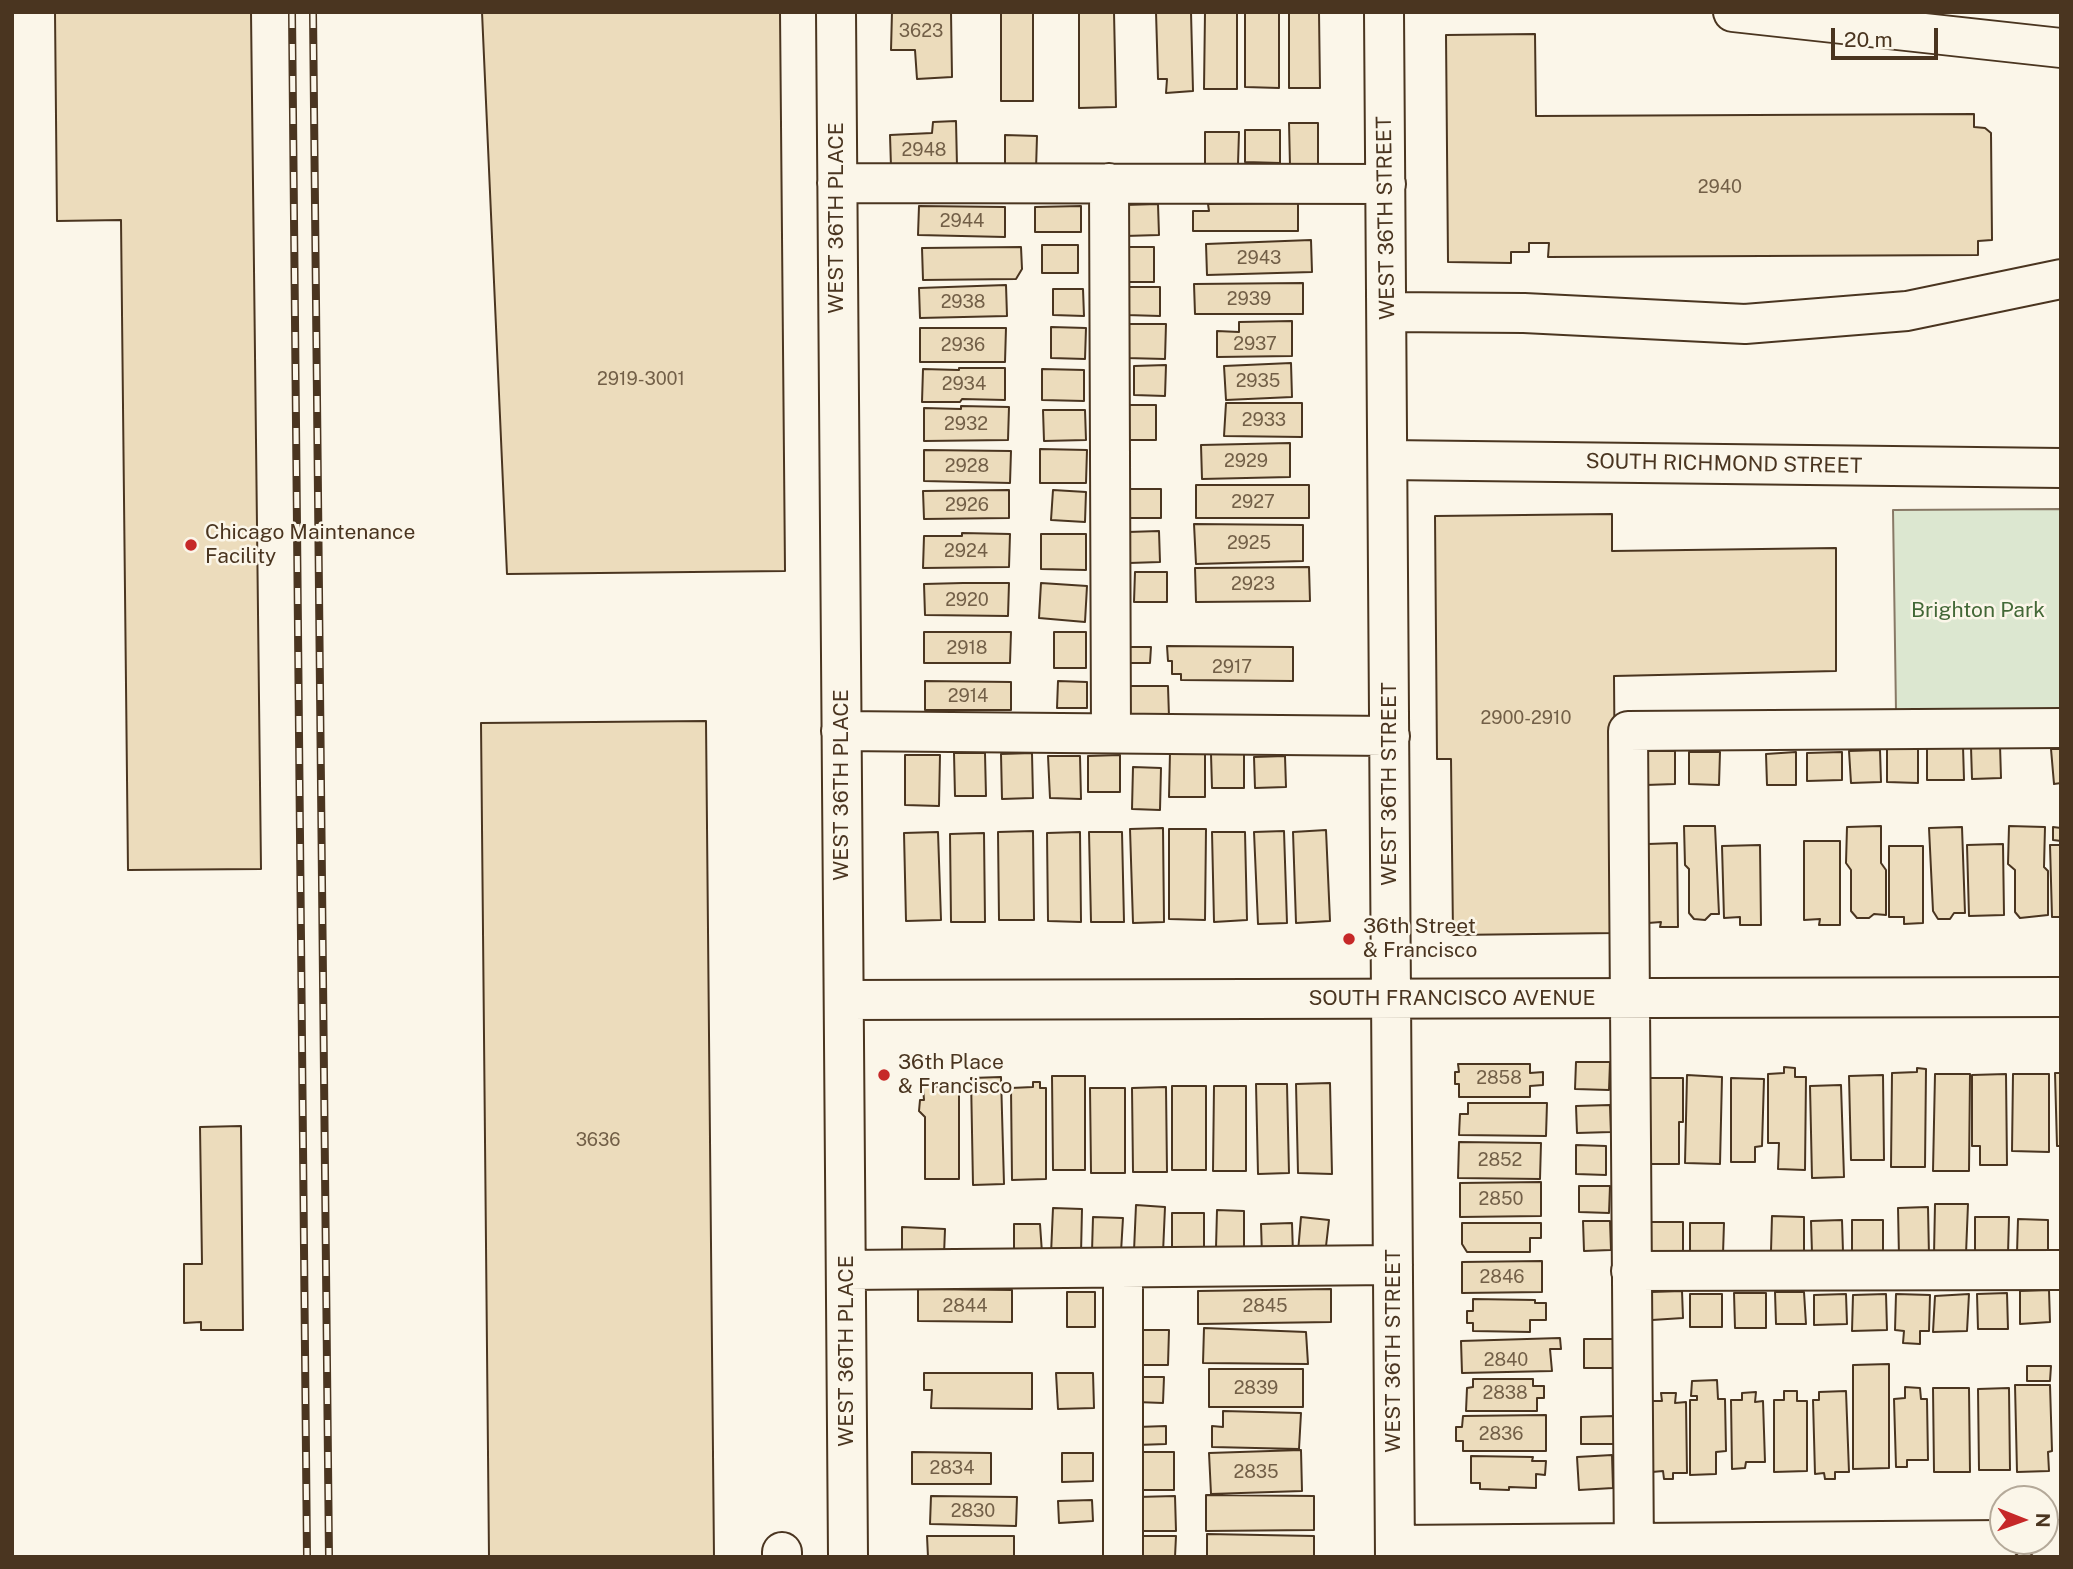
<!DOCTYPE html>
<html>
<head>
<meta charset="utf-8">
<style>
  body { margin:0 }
  #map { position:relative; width:2073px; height:1569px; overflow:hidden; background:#fbf6e9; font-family:"Public Sans",sans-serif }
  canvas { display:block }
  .frame { position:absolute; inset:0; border:14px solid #4a3520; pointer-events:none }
  .north { position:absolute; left:1989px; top:1485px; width:70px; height:70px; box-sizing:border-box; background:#fbf6e9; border:2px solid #b4a999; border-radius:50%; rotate:91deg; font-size:19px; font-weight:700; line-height:28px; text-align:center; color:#4a3520 }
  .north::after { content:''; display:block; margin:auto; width:24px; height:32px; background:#c62828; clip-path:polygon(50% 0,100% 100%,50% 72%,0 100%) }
  .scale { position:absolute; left:1831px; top:28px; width:107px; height:32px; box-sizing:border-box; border:4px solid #4a3520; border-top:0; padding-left:9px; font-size:21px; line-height:24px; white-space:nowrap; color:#4a3520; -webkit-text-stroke:5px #fbf6e9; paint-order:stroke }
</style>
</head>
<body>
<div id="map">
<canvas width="2073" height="1569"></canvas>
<div class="frame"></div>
<div class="north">N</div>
<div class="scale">20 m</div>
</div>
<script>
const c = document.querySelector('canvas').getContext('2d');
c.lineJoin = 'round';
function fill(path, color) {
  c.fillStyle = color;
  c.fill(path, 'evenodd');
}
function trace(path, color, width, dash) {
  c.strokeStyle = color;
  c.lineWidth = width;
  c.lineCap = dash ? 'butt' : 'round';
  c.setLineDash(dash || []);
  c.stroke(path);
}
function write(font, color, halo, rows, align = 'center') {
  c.font = font + ' "Public Sans",sans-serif';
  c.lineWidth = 5;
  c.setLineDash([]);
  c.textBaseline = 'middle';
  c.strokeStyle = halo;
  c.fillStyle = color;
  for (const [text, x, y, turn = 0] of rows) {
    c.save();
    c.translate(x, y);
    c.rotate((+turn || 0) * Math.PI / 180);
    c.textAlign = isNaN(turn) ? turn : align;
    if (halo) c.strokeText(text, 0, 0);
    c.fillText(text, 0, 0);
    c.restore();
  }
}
const green = new Path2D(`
  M2061,509V712H1896L1893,510Z`);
fill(green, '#dce7d0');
trace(green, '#887966', 2);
const building = new Path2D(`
  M55,12H251L261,869L128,870L121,220L57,221Z
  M482,12H780L785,571L507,574Z
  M892,12H951L952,77L917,79L915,50H891Z
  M1001,12H1033V101H1001Z
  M1079,12H1114L1116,107L1079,108Z
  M1156,12H1191L1193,91L1166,93L1167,79H1158Z
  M1205,12H1237V89H1204Z
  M1245,12H1279V88L1245,87Z
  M1289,12H1319L1320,88H1289Z
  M1535,34L1536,116L1974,114V127L1985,128L1991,133L1992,240L1978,241V255L1548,257L1549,243H1529V252H1511V263L1448,262L1446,35Z
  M956,121L957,166L891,167L890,135L932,133L933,122Z
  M1289,123H1318V166H1290Z
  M1245,130H1280V163L1245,162Z
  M1205,132H1239L1238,164H1205Z
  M1005,135L1037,136L1036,170H1005Z
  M1298,203V231H1193V211H1209L1208,204Z
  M1158,204L1159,235L1125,236V205Z
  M919,206L1005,207V237L918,235Z
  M1081,206V232H1035V207Z
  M1311,240L1312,272L1207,275L1206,244Z
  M1042,245H1078V273H1042Z
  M1021,247L1022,269L1016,279L923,280L922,248Z
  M1122,247H1154V282H1121Z
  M1303,283V314H1195L1194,284Z
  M1006,285L1007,316L920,318L919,288Z
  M1126,287H1160V316L1126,315Z
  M1053,289H1083L1084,316L1053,315Z
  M1292,321V356L1217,357V331L1239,332V322Z
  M1126,324H1166L1165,359L1126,358Z
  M1051,327L1086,328L1085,359L1051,358Z
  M920,328H1006L1005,362H920Z
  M1291,363L1292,397L1226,400L1224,366Z
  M1166,365L1165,396L1134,395V366Z
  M959,368H1005V400L962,399L960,402H922L923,369L959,370Z
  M1042,369L1084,370V401L1042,400Z
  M1226,403H1302V437L1224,436Z
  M1122,405H1156V440H1122Z
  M961,406L1009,407L1008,440L924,441V408L961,409Z
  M1043,410H1085L1086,440L1044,441Z
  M1290,443V477L1202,479L1201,445Z
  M1040,449L1087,450L1086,483H1040Z
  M924,450L1011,451L1010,483L924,481Z
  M1196,485H1309V518H1196Z
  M1130,489H1161V518H1130Z
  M1009,490V518L924,519L923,491Z
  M1053,490L1086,492L1085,522L1051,520Z
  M1612,514V551L1836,548V671L1614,676L1616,933L1453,935L1451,759H1437L1435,516Z
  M1194,524L1303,525V561L1196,564Z
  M1159,531L1160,562L1129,563L1128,532Z
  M962,533L1010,534L1009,567L923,568L924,536H962Z
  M1041,534H1086V570L1041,569Z
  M1309,567L1310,601L1196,602L1195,568Z
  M1135,572H1167V602H1134Z
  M963,583H1009L1008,616L925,615L924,584Z
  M1041,583L1087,586L1085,622L1039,618Z
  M924,632H1011L1010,663H924Z
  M1054,632H1086V668H1054Z
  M1167,646L1293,647V681L1181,680V674H1172V661H1168Z
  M1127,647H1151L1150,663H1128Z
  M925,681L1011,682V710H925Z
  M1058,681L1087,682V708H1057Z
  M1130,686H1168L1169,717H1129Z
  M706,721L714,1557H489L481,723Z
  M2000,745L2001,778L1972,779L1971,747Z
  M1963,746L1964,780H1927V747Z
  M1887,749H1918V783L1887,782Z
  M2051,749H2061V783L2054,784Z
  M1880,750L1881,782L1851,783L1849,751Z
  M1645,751H1675V784L1646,785Z
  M1170,752H1205V797H1169Z
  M1689,752H1720L1719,785L1689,784Z
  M1796,752V785H1767L1766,754Z
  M1842,752V780L1807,781V753Z
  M954,753H985L986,796H955Z
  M1032,753L1033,798L1002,799L1001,754Z
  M1244,753V788H1212L1211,754Z
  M905,755H940L939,806L905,805Z
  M1120,755V792H1088V756Z
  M1048,756H1080L1081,799L1050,798Z
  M1285,756L1286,787L1255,788L1254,757Z
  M1133,767L1161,768L1160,810L1132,809Z
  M1684,826H1715L1719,914H1711L1705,920L1694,919L1689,913V869L1685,865Z
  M1881,826V863L1886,870V915L1874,914L1869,918H1857L1851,911V870L1846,863L1847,827Z
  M2009,826L2045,827L2044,867L2048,871V915L2020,918L2015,912V870L2008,864Z
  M1962,827L1965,913H1954L1950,919H1938L1933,911L1929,828Z
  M2053,827L2061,828V841L2053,840Z
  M1163,828L1164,922L1133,923L1130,829Z
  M1169,829H1206L1205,920L1169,919Z
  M1326,830L1330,921L1296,923L1293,832Z
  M1033,831L1034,920H999L998,832Z
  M1284,831L1287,923L1258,924L1254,832Z
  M938,832L941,920L906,921L904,833Z
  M1080,832L1081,922L1048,921L1047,833Z
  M1089,832H1122L1124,922H1091Z
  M1212,832H1245L1247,920L1214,922Z
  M984,833L985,922H951L950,834Z
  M1804,841H1840V925H1819L1820,919L1804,920Z
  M1677,843L1678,927H1660L1661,922L1648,923V844Z
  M2003,844L2004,915L1969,916L1967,845Z
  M1760,845L1761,925H1740V917L1724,918L1722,846Z
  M2050,845H2061V917H2052Z
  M1889,846H1923V923L1904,924V917H1889Z
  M1576,1062H1610L1609,1090L1575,1089Z
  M1458,1064H1530V1073L1543,1072V1085L1530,1086V1097H1459V1084H1455V1072H1459Z
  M1784,1067L1795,1068V1077H1806L1805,1170L1778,1169L1779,1143H1768V1074L1784,1073Z
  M1917,1068L1926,1069L1925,1167H1891L1892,1073L1917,1072Z
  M2055,1073H2061V1146H2057Z
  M1935,1074H1970L1969,1171H1933Z
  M2006,1074L2007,1165H1980V1146H1972V1075Z
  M2013,1074H2049V1152L2012,1151Z
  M1687,1075L1722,1077L1720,1164L1685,1163Z
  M1883,1075L1884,1160H1851L1849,1076Z
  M1052,1076H1085V1170H1053Z
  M1001,1077L1004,1184L973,1185L971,1078Z
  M1648,1078H1683V1122H1679V1164H1648Z
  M1731,1078L1764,1079L1762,1146L1755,1147V1162H1731Z
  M948,1082H959V1179H925V1117L919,1111L920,1100H924L923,1087H948Z
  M1033,1082H1040V1088H1046V1179L1012,1180L1011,1088L1033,1087Z
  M1330,1083L1332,1174L1298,1173L1296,1084Z
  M1256,1084H1287L1289,1173L1258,1174Z
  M1841,1085L1844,1177L1812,1178L1810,1086Z
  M1172,1086H1206V1170H1172Z
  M1214,1086H1246V1171H1213Z
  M1166,1087L1167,1172H1133L1132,1088Z
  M1090,1088H1125V1173H1091Z
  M1468,1103H1547L1546,1136L1459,1135L1460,1114H1468Z
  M1610,1105L1611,1132L1577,1133L1576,1106Z
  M241,1126L243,1330H201V1322L184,1323V1264H202L200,1127Z
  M1459,1142L1541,1143L1540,1179L1458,1178Z
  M1576,1145L1606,1146V1175L1576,1174Z
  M1541,1182V1216L1460,1217V1183Z
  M1579,1186H1610L1609,1213L1579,1212Z
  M1935,1204H1968L1966,1254L1934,1255Z
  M1136,1205L1165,1207L1163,1253L1134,1251Z
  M1928,1207L1929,1256L1899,1257L1898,1208Z
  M1053,1208L1082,1209L1081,1254H1051Z
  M1217,1210L1244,1211V1248H1216Z
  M1172,1213H1204V1251L1172,1250Z
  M1772,1216L1804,1217V1251H1771Z
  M1093,1217L1123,1218L1121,1252H1092Z
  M1301,1217L1329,1220L1325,1255L1298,1252Z
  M1975,1217H2009L2008,1254H1975Z
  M2018,1219L2048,1220V1252L2017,1253Z
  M1842,1220L1843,1252L1812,1253L1811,1221Z
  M1852,1220H1883V1251H1852Z
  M1583,1221H1610L1611,1250L1584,1251Z
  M1651,1222H1683V1255L1651,1254Z
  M1292,1223L1293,1254L1262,1255L1261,1224Z
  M1462,1223H1541V1238H1530V1252H1467L1462,1244Z
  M1690,1223H1724L1723,1254H1690Z
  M1014,1224H1040L1042,1253L1014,1254Z
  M902,1227L945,1229L944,1255L902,1254Z
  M1542,1261V1292L1462,1293V1262Z
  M918,1289L1012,1290V1322L918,1321Z
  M1331,1289V1322L1198,1324V1291Z
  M2049,1290L2050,1322L2020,1324V1291Z
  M1682,1291L1683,1318L1652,1320L1651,1292Z
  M1067,1292H1095V1327H1067Z
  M1775,1292H1804L1806,1324H1776Z
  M1734,1293H1766V1328H1735Z
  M2007,1293L2008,1329H1978L1977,1294Z
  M1690,1294H1722V1327H1690Z
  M1846,1294L1847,1324L1814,1325V1295Z
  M1886,1294L1887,1330L1852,1331L1853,1295Z
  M1896,1294L1930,1295L1929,1331H1920V1344L1903,1343L1904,1331L1895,1330Z
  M1969,1294L1967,1331L1933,1332L1935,1296Z
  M1473,1299L1535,1300V1303H1546V1320H1530V1332L1473,1331V1323H1467V1311H1473Z
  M1204,1328L1306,1332L1308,1364L1203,1363Z
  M1135,1330H1169L1168,1365H1135Z
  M1560,1338L1561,1349H1550L1552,1371L1462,1373L1461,1341Z
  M1584,1339H1615L1616,1368H1584Z
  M1889,1364V1468L1853,1469V1365Z
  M2027,1366H2051L2050,1381H2027Z
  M1209,1369H1303V1407H1209Z
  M924,1373H1032V1409L931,1408L932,1390H924Z
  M1056,1373H1093L1094,1408L1058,1409Z
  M1136,1377H1164L1163,1403L1136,1402Z
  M1473,1379H1533V1386H1544V1398H1537V1411H1466L1467,1388L1473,1387Z
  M1717,1380L1718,1399H1725L1726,1451L1716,1452V1474L1690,1475V1400H1697V1396H1691L1692,1381Z
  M2015,1385H2050L2052,1451L2048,1452L2049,1471L2017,1472Z
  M1905,1387L1920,1388L1921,1399H1927L1928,1460H1907V1467H1896L1894,1399L1905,1398Z
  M1933,1388H1969L1970,1472H1934Z
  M2009,1388L2010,1470H1979L1978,1389Z
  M1784,1391H1797V1401H1807V1471L1774,1472V1400H1784Z
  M1846,1391L1849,1472H1835V1479H1825L1824,1473L1815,1474L1813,1400H1819V1392Z
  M1756,1392L1755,1402L1763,1401L1765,1462H1746L1745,1468L1732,1469L1731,1400H1742V1393Z
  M1661,1393H1676L1675,1403L1686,1402L1687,1473H1673V1479H1664L1663,1471L1652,1472L1650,1401H1662Z
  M1223,1411L1301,1413L1299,1449L1212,1447V1426L1223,1427Z
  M1546,1415V1451H1463V1441H1456V1427H1462L1463,1416Z
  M1615,1416L1616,1444H1581V1417Z
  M1166,1426V1444L1137,1445V1427Z
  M1301,1450L1302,1491L1211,1494L1209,1453Z
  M912,1452L991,1453V1484H912Z
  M1136,1452H1174V1490H1136Z
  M1062,1453H1093V1481L1062,1482Z
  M1612,1455L1613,1488L1579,1490L1577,1457Z
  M1471,1456L1533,1457L1532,1461H1546L1545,1475L1536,1474V1488L1509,1487V1490L1480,1489V1483H1471Z
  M1206,1495L1314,1496V1530L1206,1531Z
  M931,1496L1017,1497L1016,1526L930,1524Z
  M1175,1496L1176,1531H1137V1497Z
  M1092,1500L1093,1521L1059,1523L1058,1501Z
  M1207,1534L1314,1536V1557H1207Z
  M927,1536H1014V1557H928Z
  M1137,1536H1176L1175,1557H1137Z`);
fill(building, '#ecdcbc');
trace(building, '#4a3520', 2);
const minor = new Path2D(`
  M836,12L848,1557
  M1384,12L1395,1557
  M1733,12L2061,48
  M837,183L1386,184
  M1109,183L1111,733
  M1387,312L1524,313L1745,324L1907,311L2061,279
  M1388,460L2061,468
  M841,731L1390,736
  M844,1000L2061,997
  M1123,1269V1557
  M846,1270L1393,1265
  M1631,1271L2061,1270
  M2045,1540H2061
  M1395,1545L2003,1540
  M782,1552V1557
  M1634,1557L1628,731L2061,728`);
trace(minor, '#4a3520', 42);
trace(minor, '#fbf6e9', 38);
const rail = new Path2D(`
  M292,12L307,1557
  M313,12L329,1557`);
trace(rail, '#4a3520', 8);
trace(rail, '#fbf6e9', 5, [16]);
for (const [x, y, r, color] of [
  [191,545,7,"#c62828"],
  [1349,939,7,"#c62828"],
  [884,1075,7,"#c62828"]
]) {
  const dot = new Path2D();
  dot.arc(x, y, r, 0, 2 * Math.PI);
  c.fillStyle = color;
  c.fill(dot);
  trace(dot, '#fbf6e9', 2.5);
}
write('18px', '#725f47', null, [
  ["3623",921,31],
  ["2948",924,150],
  ["2940",1720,187],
  ["2944",962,221],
  ["2943",1259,258],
  ["2939",1249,299],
  ["2938",963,302],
  ["2937",1255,344],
  ["2936",963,345],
  ["2919-3001",641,379],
  ["2935",1258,381],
  ["2934",964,384],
  ["2933",1264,420],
  ["2932",966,424],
  ["2929",1246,461],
  ["2928",967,466],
  ["2927",1253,502],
  ["2926",967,505],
  ["2925",1249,543],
  ["2924",966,551],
  ["2923",1253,584],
  ["2920",967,600],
  ["2918",967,648],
  ["2917",1232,667],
  ["2914",968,696],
  ["2900-2910",1526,718],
  ["2858",1499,1078],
  ["3636",598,1140],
  ["2852",1500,1160],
  ["2850",1501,1199],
  ["2846",1502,1277],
  ["2844",965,1306],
  ["2845",1265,1306],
  ["2840",1506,1360],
  ["2839",1256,1388],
  ["2838",1505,1393],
  ["2836",1501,1434],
  ["2834",952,1468],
  ["2835",1256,1472],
  ["2830",973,1511]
]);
write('21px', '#4a3520', '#fbf6e9', [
  ["WEST 36TH PLACE",837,218,-90],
  ["WEST 36TH STREET",1386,218,-91],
  ["SOUTH RICHMOND STREET",1724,464,1],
  ["WEST 36TH STREET",1390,784,-90],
  ["WEST 36TH PLACE",842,785,-90],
  ["SOUTH FRANCISCO AVENUE",1452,999],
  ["WEST 36TH PLACE",847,1351,-90],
  ["WEST 36TH STREET",1394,1351,-90]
]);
write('21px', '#4a3520', '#fbf6e9', [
  ["Chicago Maintenance",205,533],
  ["Facility",205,557],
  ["36th Street",1363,927],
  ["& Francisco",1363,951],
  ["36th Place",898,1063],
  ["& Francisco",898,1087]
], 'left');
write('21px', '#436837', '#fbf6e9', [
  ["Brighton Park",1978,611]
]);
</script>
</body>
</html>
